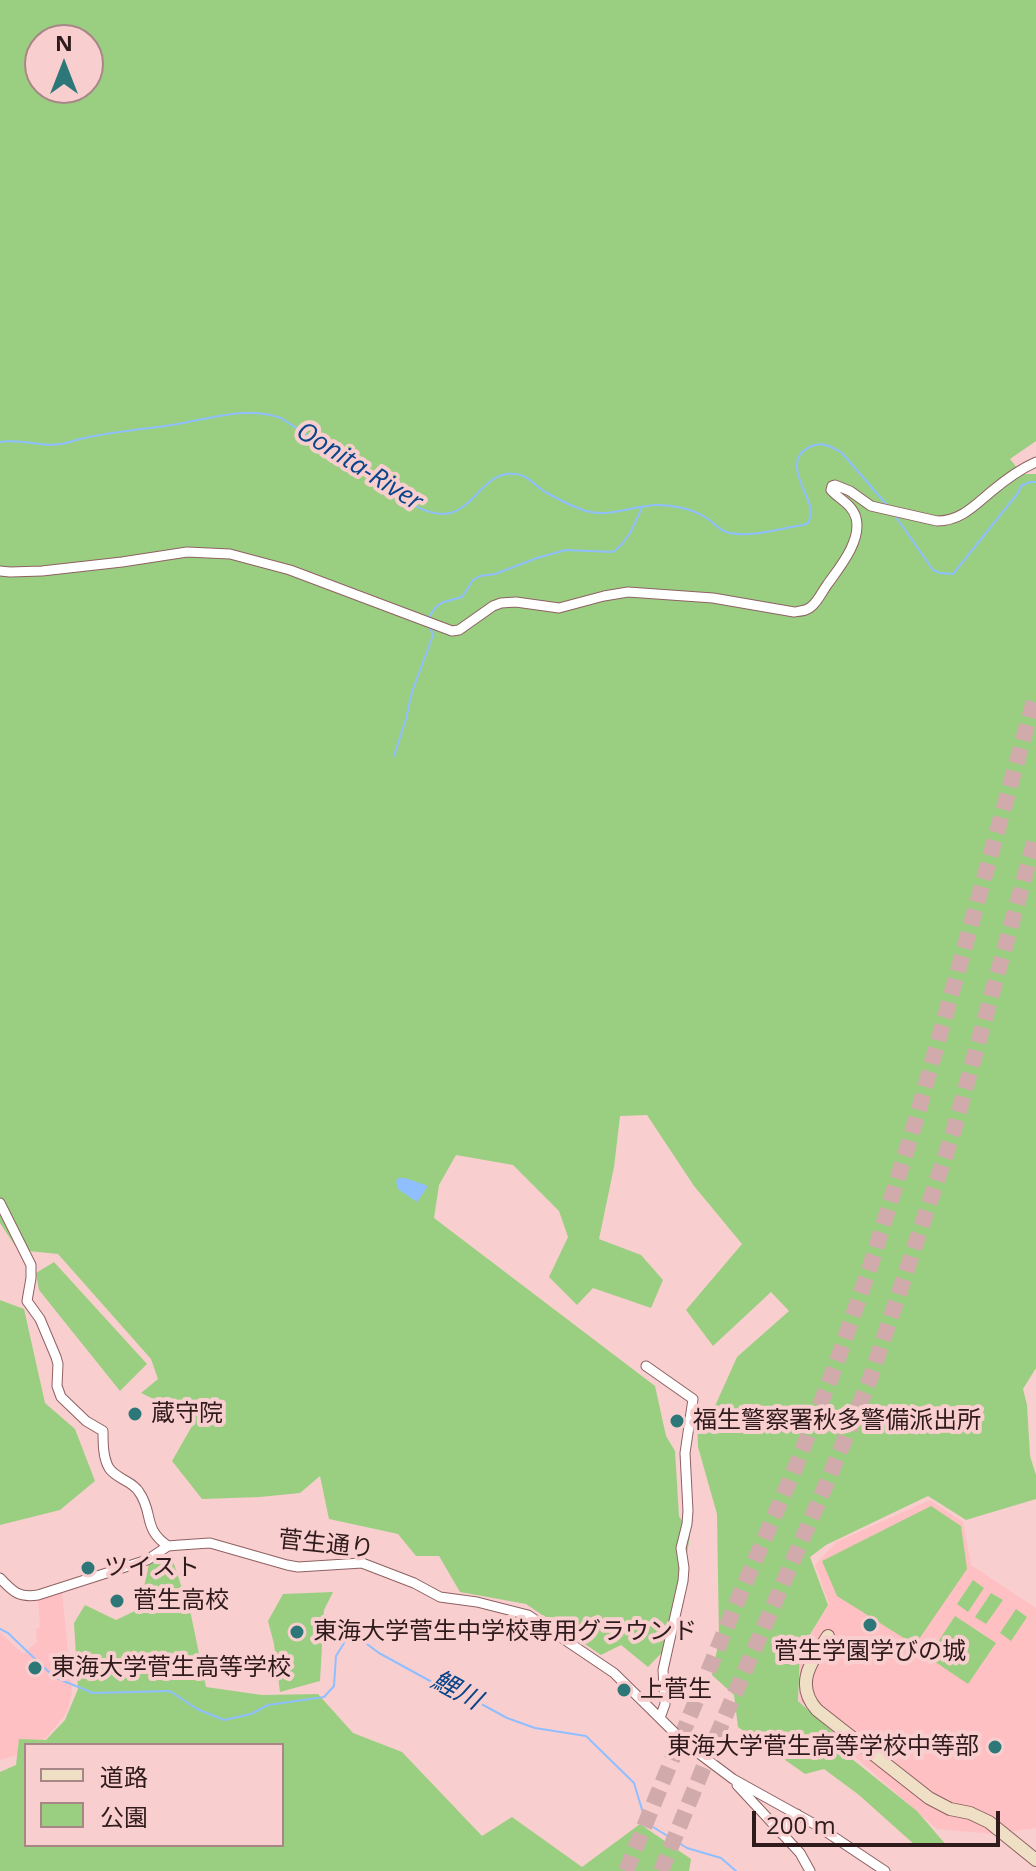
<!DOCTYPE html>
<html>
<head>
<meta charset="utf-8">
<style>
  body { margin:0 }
  #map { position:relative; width:1036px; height:1871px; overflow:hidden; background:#f9cecf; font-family:"Open Sans","Noto Sans JP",sans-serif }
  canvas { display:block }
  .legend { position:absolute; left:24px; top:1743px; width:260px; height:104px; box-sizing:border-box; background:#f9cecf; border:2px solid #a88687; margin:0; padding:10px 14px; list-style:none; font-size:24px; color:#2f1b1c }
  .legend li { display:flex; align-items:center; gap:16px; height:40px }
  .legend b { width:40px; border:2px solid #a88687 }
  .north { position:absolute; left:24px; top:24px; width:80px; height:80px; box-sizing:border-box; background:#f9cecf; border:2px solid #a88687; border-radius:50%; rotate:0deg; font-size:22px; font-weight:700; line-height:32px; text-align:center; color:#2f1b1c }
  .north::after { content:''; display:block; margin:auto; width:28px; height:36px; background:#2e7778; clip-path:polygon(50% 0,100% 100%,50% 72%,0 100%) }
  .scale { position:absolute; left:752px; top:1811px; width:248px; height:36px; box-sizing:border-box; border:4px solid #2f1b1c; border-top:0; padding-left:10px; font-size:24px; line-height:28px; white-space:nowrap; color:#2f1b1c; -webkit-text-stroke:6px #f9cecf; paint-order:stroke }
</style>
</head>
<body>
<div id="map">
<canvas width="1036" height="1871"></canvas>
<ul class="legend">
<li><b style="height:10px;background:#eedfc5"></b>道路</li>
<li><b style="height:22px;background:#9acf82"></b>公園</li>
</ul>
<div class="north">N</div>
<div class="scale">200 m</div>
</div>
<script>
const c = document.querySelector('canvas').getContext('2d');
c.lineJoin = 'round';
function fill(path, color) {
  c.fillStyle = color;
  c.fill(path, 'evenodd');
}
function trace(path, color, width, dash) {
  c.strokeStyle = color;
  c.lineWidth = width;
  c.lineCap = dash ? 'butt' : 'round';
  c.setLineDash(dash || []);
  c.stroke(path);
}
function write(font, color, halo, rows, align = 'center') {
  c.font = font + ' "Open Sans","Noto Sans JP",sans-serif';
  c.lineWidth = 8;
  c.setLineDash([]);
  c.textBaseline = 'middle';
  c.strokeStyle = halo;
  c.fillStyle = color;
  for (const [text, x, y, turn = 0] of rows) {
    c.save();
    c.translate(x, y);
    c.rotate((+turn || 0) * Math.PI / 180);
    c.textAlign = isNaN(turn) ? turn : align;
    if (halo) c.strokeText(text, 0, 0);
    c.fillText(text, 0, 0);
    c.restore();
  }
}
fill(new Path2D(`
  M930,1500L963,1522L971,1565L1036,1608V1828L993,1834L937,1829L845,1748L850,1741L799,1701L800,1652L829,1604L815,1565L836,1542Z
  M62,1593L72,1692L66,1714L47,1737L35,1745H26L24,1753L0,1760V1632L23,1654L37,1642L36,1629L40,1627L38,1600Z`), '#fec0c2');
fill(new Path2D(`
  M0,0H1036V441L1010,459L1022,474H1036V1368L1023,1389L1027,1405L1030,1456L1036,1475V1499L966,1520L928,1496L826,1545L810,1557L828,1605L800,1651L798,1701L842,1740V1751L917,1811L947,1846H916L859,1795L824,1769L805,1774L738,1727L734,1695L712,1675L719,1640L717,1514L698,1447L697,1413L715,1406L737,1357L789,1311L771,1292L713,1346L686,1310L742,1244L694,1186L647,1115L620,1116L614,1167L599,1239L641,1255L663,1280L651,1308L593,1288L577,1305L549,1277L568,1237L559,1211L513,1165L456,1155L439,1185L434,1218L655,1386L666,1436L675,1451L679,1516L690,1535L673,1641L648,1667L621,1645L601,1655L526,1604L460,1592L439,1556H416L398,1534L329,1519L320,1476L300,1493L260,1497L202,1499L172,1461L196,1419L141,1393L158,1379L151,1359L58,1254L18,1250L0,1223ZM40,40H88V88H40Z
  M54,1262L147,1364L120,1391L39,1290L36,1273Z
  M0,1300L24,1309L45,1403L75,1429L95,1481L60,1510L0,1525Z
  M931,1506L961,1526L967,1569L915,1645L837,1596L822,1561Z
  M171,1555L191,1615L206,1687L262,1695L318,1694L353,1733L402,1752L482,1836L512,1817L582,1867L640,1824L691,1859L689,1871H0V1772L16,1765L19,1739L46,1740L65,1720L78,1689L74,1623L85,1605L116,1620L139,1609L149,1564ZM26,1745H282V1845H26Z
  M973,1580L984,1588L968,1612L957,1604Z
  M333,1592L324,1610L320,1681L280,1692L274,1644L268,1621L283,1594Z
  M991,1593L1003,1600L986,1624L975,1617Z
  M1016,1609L1027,1617L1011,1641L1000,1633Z
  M955,1616L996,1643L968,1684L928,1657Z`), '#9acf82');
fill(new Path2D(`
  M398,1178H405L428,1186L417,1202L398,1189L396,1182Z`), '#90bfff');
trace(new Path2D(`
  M0,442C23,438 41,448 61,444C70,443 77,439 85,438C116,431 147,429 178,424C212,418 248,406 281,418L410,503C473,541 473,468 516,474C528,475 536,487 547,493C558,499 573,507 586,511C610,518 634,505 658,505C673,505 692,509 705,517C712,521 717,528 724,531C746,540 781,528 803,525L808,523C810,518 812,515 811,510C808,491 780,459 812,446C822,441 833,447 842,453L887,505
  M896,517L933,570L940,573L953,574L1018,493L1021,486L1030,482H1036
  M429,618C437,600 446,602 462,597L473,580L480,576L495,574L537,558L566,550L613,552C628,542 635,523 642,507
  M394,756L406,719L412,692L432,638V632L428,625
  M0,1629L8,1633L54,1677L93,1693L170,1691L197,1709L224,1720L251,1714L268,1705L324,1697L334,1686L336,1656L346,1640L363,1641L379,1653L441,1687L465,1695L507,1718L535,1728L586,1736L634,1783L643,1813L653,1827L687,1848L721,1858L736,1871`), '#90bfff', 2);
trace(new Path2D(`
  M626,1871L733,1611L796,1466L835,1367L871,1264L915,1123L1036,694
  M661,1871L716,1737L828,1480L870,1379L953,1133L1036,836`), '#d1aaab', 16, [16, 8]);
const street = new Path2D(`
  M0,571L10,572L42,571L122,562L187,552L230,554L290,570L452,631L459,630L493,606L501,603L516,602L559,608L604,596L628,592L713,598L794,612C801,611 807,611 812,606C818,601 822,592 827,585C839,568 862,541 856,518C853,505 839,499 831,490L832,486L835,485L850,491L871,506L937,521C961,521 975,505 992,491C1005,480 1020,469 1036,462
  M0,1203L31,1265V1278L27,1301L40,1319L56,1357L58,1364L57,1386L61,1397L86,1421L103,1431C103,1443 103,1458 109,1468C116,1479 133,1481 139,1492C154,1513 142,1528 168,1546
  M646,1366L693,1399L685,1453L688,1511L687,1524L681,1548L684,1568L683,1581L663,1670L665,1704L660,1718
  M0,1578C13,1592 19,1598 38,1595L147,1560L168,1546L180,1545L210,1543L287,1565L298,1567L362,1563L414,1583L440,1597L477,1602L528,1615L614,1673L685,1743L733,1779L816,1825L885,1871
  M737,1785L800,1853L810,1871
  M782,1834L797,1814`);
const secondary = new Path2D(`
  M828,1636C813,1660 793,1683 817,1710L929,1798L950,1809L970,1813L989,1822L1036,1860`);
trace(street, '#8f6062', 11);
trace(secondary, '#8f6062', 14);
trace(street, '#fff', 9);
trace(secondary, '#eedfc5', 12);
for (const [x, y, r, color] of [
  [135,1414,8,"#2e7778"],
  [677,1421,8,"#2e7778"],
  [88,1568,8,"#2e7778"],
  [117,1601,8,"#2e7778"],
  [870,1625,8,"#2e7778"],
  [297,1632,8,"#2e7778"],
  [35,1668,8,"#2e7778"],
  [624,1690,8,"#2e7778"],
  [995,1747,8,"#2e7778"]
]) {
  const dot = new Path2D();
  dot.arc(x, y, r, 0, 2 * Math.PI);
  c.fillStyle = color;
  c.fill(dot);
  trace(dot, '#f9cecf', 3);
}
write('24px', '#2f1b1c', '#f9cecf', [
  ["蔵守院",151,1414],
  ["福生警察署秋多警備派出所",693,1421],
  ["ツイスト",104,1568],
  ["菅生高校",133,1601],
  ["東海大学菅生中学校専用グラウンド",313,1632],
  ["菅生学園学びの城",870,1652,"center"],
  ["東海大学菅生高等学校",51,1668],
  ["上菅生",640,1690],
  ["東海大学菅生高等学校中等部",979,1747,"right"]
], 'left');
write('24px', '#2f1b1c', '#f9cecf', [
  ["菅生通り",326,1545,6]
]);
write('italic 26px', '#0a458a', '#f9cecf', [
  ["Oonita-River",359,467,32],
  ["鯉川",456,1691,28]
]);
</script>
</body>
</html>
